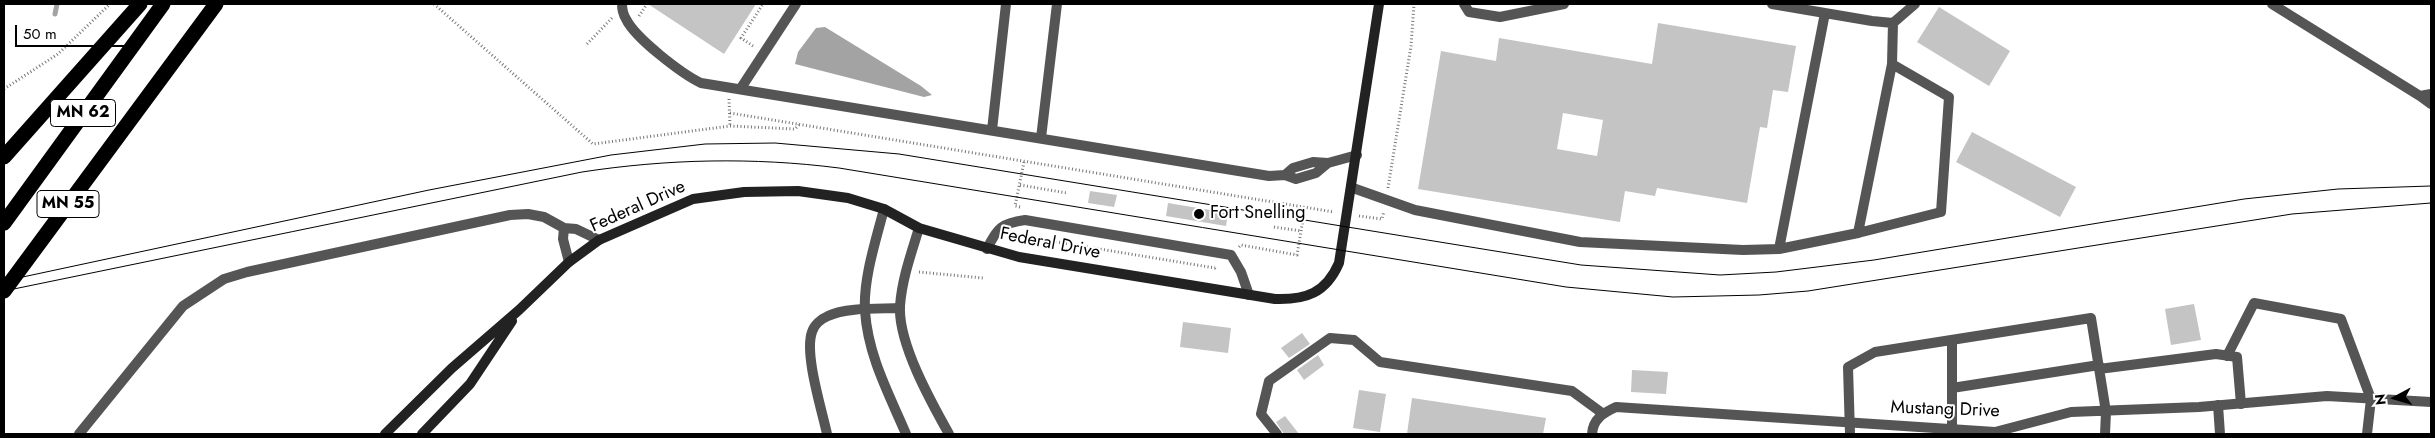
<!DOCTYPE html>
<html>
<head>
<meta charset="utf-8">
<style>
  body { margin:0 }
  #map { position:relative; width:2435px; height:438px; overflow:hidden; background:#fff; font-family:Jost,sans-serif }
  canvas { display:block }
  .frame { position:absolute; inset:0; border:5px solid #000; pointer-events:none }
  .north { position:absolute; left:2370px; top:373px; width:50px; height:50px; -webkit-text-stroke:4px #fff; paint-order:stroke; rotate:264deg; font-size:14px; font-weight:700; line-height:20px; text-align:center; color:#000 }
  .north::after { content:''; display:block; margin:auto; width:18px; height:22px; background:#000; clip-path:polygon(50% 0,100% 100%,50% 72%,0 100%) }
  .scale { position:absolute; left:15px; top:25px; width:126px; height:22px; box-sizing:border-box; border:2px solid #000; border-top:0; padding-left:6px; font-size:15px; line-height:18px; white-space:nowrap; color:#000; -webkit-text-stroke:4px #fff; paint-order:stroke }
</style>
</head>
<body>
<div id="map">
<canvas width="2435" height="438"></canvas>
<div class="frame"></div>
<div class="north">N</div>
<div class="scale">50 m</div>
</div>
<script>
const c = document.querySelector('canvas').getContext('2d');
c.lineJoin = 'round';
function fill(path, color) {
  c.fillStyle = color;
  c.fill(path, 'evenodd');
}
function trace(path, color, width, dash) {
  c.strokeStyle = color;
  c.lineWidth = width;
  c.lineCap = dash ? 'butt' : 'round';
  c.setLineDash(dash || []);
  c.stroke(path);
}
function write(font, color, halo, rows, align = 'center') {
  c.font = font + ' Jost,sans-serif';
  c.lineWidth = 4;
  c.setLineDash([]);
  c.textBaseline = 'middle';
  c.strokeStyle = halo;
  c.fillStyle = color;
  for (const [text, x, y, turn = 0] of rows) {
    c.save();
    c.translate(x, y);
    c.rotate((+turn || 0) * Math.PI / 180);
    c.textAlign = isNaN(turn) ? turn : align;
    if (halo) c.strokeText(text, 0, 0);
    c.fillText(text, 0, 0);
    c.restore();
  }
}
fill(new Path2D(`
  M825,27L921,86L932,95L924,97L795,64L798,52L816,28Z`), '#a3a3a3');
trace(new Path2D(`
  M55,14L57,4`), '#a3a3a3', 5);
fill(new Path2D(`
  M648,4H756L724,54Z
  M1939,7L2010,51L1989,86L1917,42Z
  M1658,23L1796,46L1788,92L1773,90L1767,128L1760,127L1747,203L1657,188L1655,196L1625,191L1620,222L1418,189L1441,51L1496,61L1499,38L1652,64ZM1563,113L1603,120L1597,156L1557,149Z
  M1972,132L2076,187L2060,217L1956,162Z
  M1090,191L1117,195L1114,207L1088,203Z
  M1168,203L1228,213L1226,226L1166,216Z
  M2194,304L2201,340L2171,345L2165,309Z
  M1183,322L1231,328L1228,353L1180,347Z
  M1302,333L1310,344L1289,358L1281,348Z
  M1318,355L1324,365L1304,380L1297,370Z
  M1632,370L1668,372L1666,394L1631,392Z
  M1359,390L1386,394L1380,432L1353,428Z
  M1412,398L1546,418L1543,434H1407Z
  M1285,416L1299,434H1284L1276,422Z`), '#c4c4c4');
trace(new Path2D(`
  M434,4L593,144L730,126L795,129L799,125
  M639,16L647,4
  M587,44L613,17
  M753,46L741,38L763,4
  M4,89L58,54L110,4
  M729,99L730,126
  M730,113L1334,212
  M1020,185L1067,193
  M1388,188L1411,46L1414,4
  M1020,207L1015,206L1024,162
  M1359,216L1382,219L1384,211
  M1274,227L1301,231
  M1027,231V237L1215,268L1217,266
  M1239,247L1241,245L1297,255L1305,207
  M919,272L983,278`), '#777', 3, [1, 2.5]);
trace(new Path2D(`
  M622,4C622,9 623,14 626,19C635,38 682,74 701,83L1269,176L1285,175L1296,179L1316,173L1328,163
  M1464,4L1469,12L1500,17L1564,4
  M1772,4L1872,21L1893,23L1915,4
  M2272,4L2420,96L2431,94
  M1892,64L1893,23
  M741,88L796,4
  M2420,96L2431,104
  M992,130L1006,4
  M1041,138L1057,4
  M1285,175L1293,168L1313,162L1328,163L1357,155
  M1353,188L1415,210L1580,242L1743,250L1779,249L1825,13
  M564,228L563,239L569,262
  M987,249C997,228 1002,223 1025,220L1231,255L1241,272L1249,295
  M1779,249L1858,233L1941,212L1949,97L1892,64L1858,233
  M2227,356L2254,303L2341,319L2371,399L2367,434
  M2099,369L2216,354L2237,357L2241,404
  M1952,388L2099,365
  M2218,405L2220,434
  M1952,429V340
  M79,434L183,306L224,279L247,272L510,215L528,214L544,217L564,228L576,229L599,240
  M827,434C822,410 804,354 812,332C814,325 821,319 828,316C846,307 880,309 900,308
  M1277,434L1261,414L1269,381L1330,338L1354,340L1380,362L1572,391L1602,413
  M1850,434L1848,367L1875,352L2091,318L2106,412`), '#555', 10);
trace(new Path2D(`
  M884,209C876,240 863,279 865,311C868,356 889,394 906,434
  M919,228C911,254 902,279 900,306C898,343 931,402 949,434
  M1592,434C1593,419 1603,413 1616,407L1995,432L2071,412L2199,407L2327,396L2431,402
  M2105,434L2106,412`), '#555', 10);
trace(new Path2D(`
  M385,434L452,368L519,310L569,262L599,240L693,199L744,192L798,191L848,198L884,209L919,228L1019,257L1275,299C1306,300 1326,293 1339,263L1379,4
  M422,434L470,384L512,321`), '#222', 10);
trace(new Path2D(`
  M4,157L140,4
  M4,223L163,4
  M4,291L216,4`), '#000', 15);
trace(new Path2D(`
  M4,281L429,190L611,155L705,144L775,143L899,154L1581,265L1720,275L1776,272L1874,260L2244,199L2338,189L2431,186
  M4,291L582,172C667,159 753,157 839,168L1566,287L1673,297L1759,295L1808,291L2292,214L2431,203`), '#000', 1);
for (const [x, y, r, color] of [
  [1199,214,6,"#000"]
]) {
  const dot = new Path2D();
  dot.arc(x, y, r, 0, 2 * Math.PI);
  c.fillStyle = color;
  c.fill(dot);
  trace(dot, '#fff', 2);
}
for (const [x, y, w] of [
  [83,113,65],
  [68,204,62]
]) {
  const box = new Path2D();
  box.roundRect(x - w / 2, y - 13.5, w, 27, 4);
  c.fillStyle = '#fff';
  c.fill(box);
  trace(box, '#000', 1);
}
write('bold 16px', '#000', null, [
  ["MN 62",83,113],
  ["MN 55",68,204]
]);
write('18px', '#000', '#fff', [
  ["Federal Drive",638,207,-24],
  ["Federal Drive",1050,244,11],
  ["Mustang Drive",1945,410,2]
]);
write('18px', '#000', '#fff', [
  ["Fort Snelling",1210,214]
], 'left');
</script>
</body>
</html>
